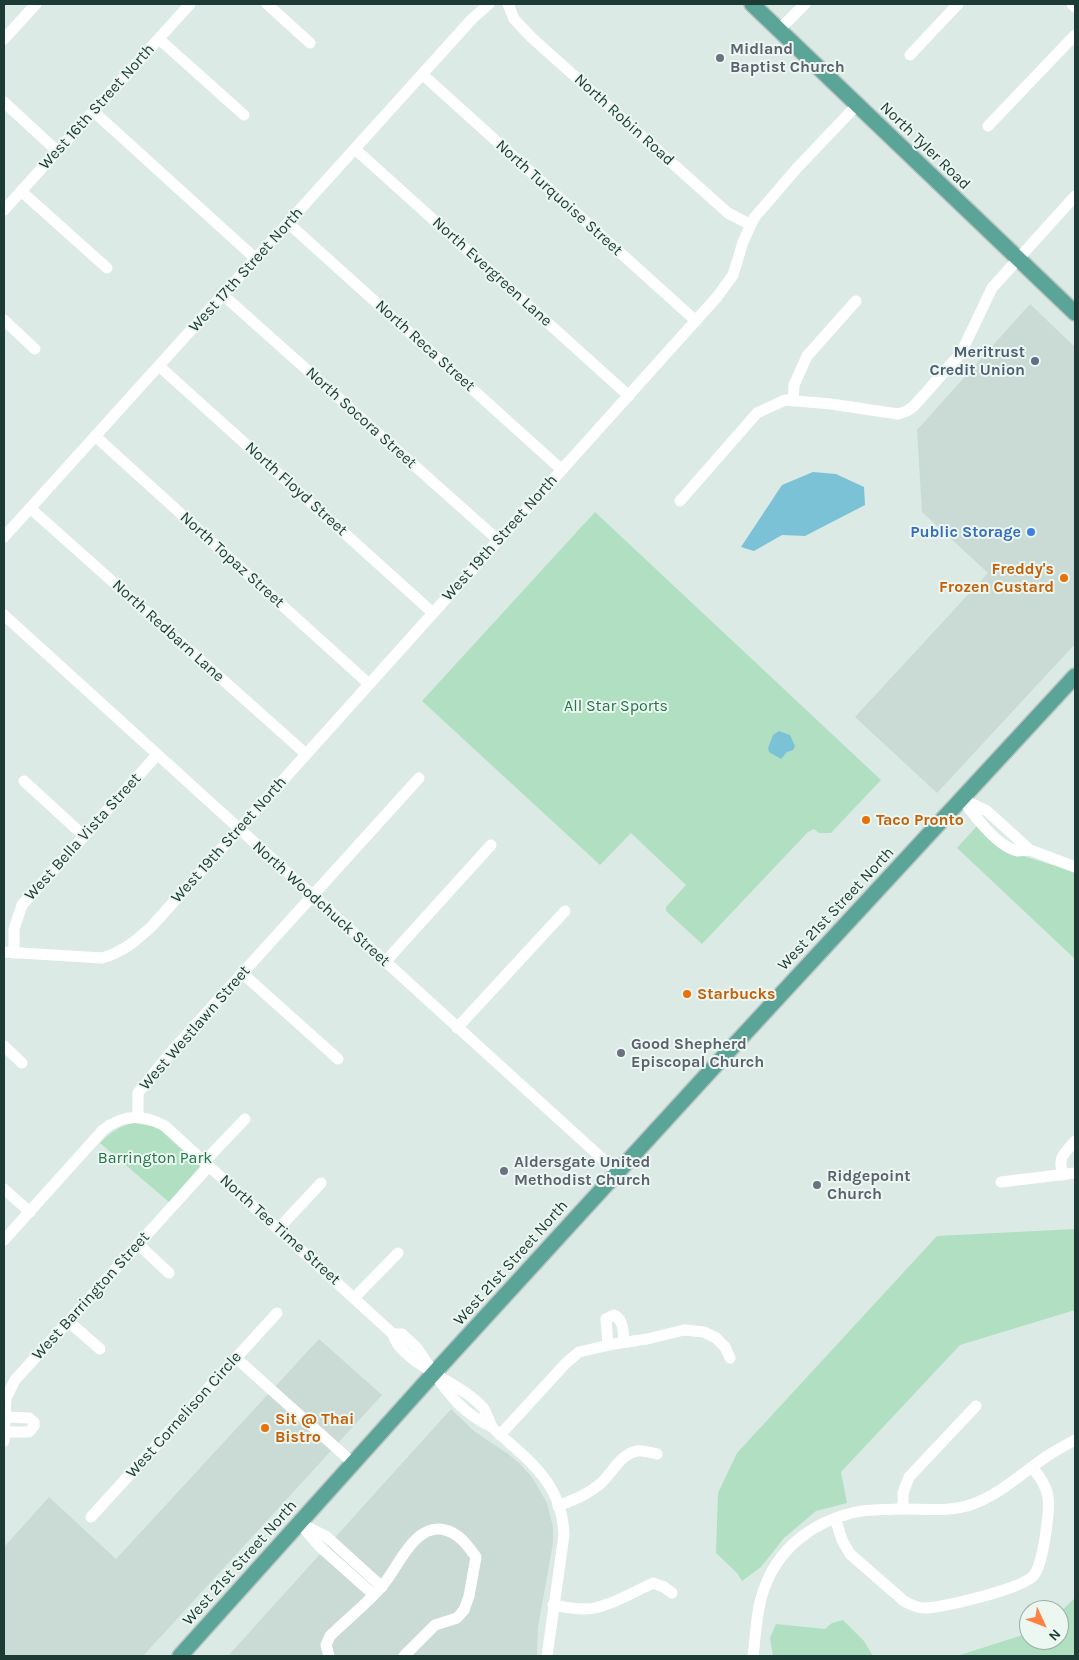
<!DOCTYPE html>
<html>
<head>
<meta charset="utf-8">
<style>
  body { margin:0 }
  #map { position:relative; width:1079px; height:1660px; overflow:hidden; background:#dceae5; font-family:Karla,sans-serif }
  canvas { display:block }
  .frame { position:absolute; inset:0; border:5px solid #1c3b35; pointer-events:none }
  .north { position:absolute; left:1019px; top:1600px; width:50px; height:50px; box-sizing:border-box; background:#ecf7f2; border:1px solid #99aca6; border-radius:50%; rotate:133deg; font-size:14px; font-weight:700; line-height:20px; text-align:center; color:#1c3b35 }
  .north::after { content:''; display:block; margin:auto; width:18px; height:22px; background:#ff8245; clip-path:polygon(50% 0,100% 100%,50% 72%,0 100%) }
</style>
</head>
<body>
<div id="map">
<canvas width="1079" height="1660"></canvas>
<div class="frame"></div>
<div class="north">N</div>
</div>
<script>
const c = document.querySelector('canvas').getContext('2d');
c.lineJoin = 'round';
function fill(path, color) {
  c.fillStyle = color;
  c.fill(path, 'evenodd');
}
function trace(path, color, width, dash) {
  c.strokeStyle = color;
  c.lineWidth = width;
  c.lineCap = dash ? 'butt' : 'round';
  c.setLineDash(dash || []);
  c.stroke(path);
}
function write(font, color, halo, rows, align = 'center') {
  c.font = font + ' Karla,sans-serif';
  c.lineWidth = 4;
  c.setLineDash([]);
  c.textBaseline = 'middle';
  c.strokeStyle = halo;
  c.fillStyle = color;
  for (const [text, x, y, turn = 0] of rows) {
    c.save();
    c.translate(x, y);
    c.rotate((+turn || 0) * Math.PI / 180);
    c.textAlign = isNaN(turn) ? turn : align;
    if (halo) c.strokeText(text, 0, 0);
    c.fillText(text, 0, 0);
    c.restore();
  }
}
fill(new Path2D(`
  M1030,304L1075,347V644L937,793L855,717L988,573L922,512L917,430Z
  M319,1339L382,1395L143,1656H4V1547L49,1497L116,1559Z
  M451,1409L474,1431L508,1454L519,1463L532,1477L547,1503L553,1527V1543L538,1627L537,1655L228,1656Z`), '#cadad4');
fill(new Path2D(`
  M595,512L881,780L831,833H819L814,829L808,832L702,944L666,911V907L686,885L631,833L600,865L422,701Z
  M977,826L1017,854L1075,872V959L957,848Z
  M134,1123L157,1127L200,1166L169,1202L100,1143C111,1132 119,1126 134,1123Z
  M1075,1229V1310L960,1345L841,1472L847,1503L816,1511L784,1538L761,1567L742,1581L737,1573L716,1553L718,1493L737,1453L937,1236Z
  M1075,1598V1656H957L1029,1633V1640H1059V1613Z
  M843,1620L864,1641L873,1656H773L770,1638L776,1624L825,1629L832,1623Z`), '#b1dfc1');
fill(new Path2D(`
  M813,472L836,474L864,487L865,505L805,536L782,535L754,551L741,547L782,485Z
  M779,731L790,735L795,746L793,750L787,752L781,759L769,752L768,748L773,735Z`), '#7cc2d7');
const major = new Path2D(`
  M752,4L1075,313
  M180,1656L434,1373L713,1068L1075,676`);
trace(major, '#bbc4c2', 18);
trace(new Path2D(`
  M267,4L310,43
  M508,4L514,19L532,38L728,213L751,225
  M1072,4L1075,7
  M779,30L805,4
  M4,39L36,4
  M159,39L244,115
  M910,55L958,4
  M422,74L696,321
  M4,102L57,151
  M93,111L256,259
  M988,126L1075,35
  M355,149L629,396
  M21,191L107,268
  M4,210L190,4
  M288,223L562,470
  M223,295L498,540
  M4,320L35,349
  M159,366L433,613
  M793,401L794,385L807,356L856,301
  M95,436L369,684
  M680,501L757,413L785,400L831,404L898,414L907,411L914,406L961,353L992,288L1075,196
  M30,508L306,754
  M4,537L472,19L489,4
  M4,615L617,1172
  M24,781L84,836
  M962,799L987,811L1030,850C1026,850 1021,851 1018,851C997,847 974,815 962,799Z
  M1030,850L1075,867
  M4,952L102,958C123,952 136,941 152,926L717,297L733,275L743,242L754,218L797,168L857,105
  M14,953V929L22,905L157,755
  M385,962L491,845
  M242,973L338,1059
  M457,1028L565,911
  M4,1046L22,1063
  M138,1117V1093L171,1052L419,778
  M204,1162L245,1119
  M1063,1175C1057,1157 1064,1154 1075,1141
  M1001,1182L1075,1173
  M4,1189L30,1212
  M278,1229L321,1183
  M4,1240L103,1130C123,1114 143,1114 165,1126L393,1334
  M138,1244L169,1273
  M354,1298L398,1253
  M68,1321L100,1349
  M608,1345L606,1319L614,1315C624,1320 623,1332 624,1342
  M236,1358L353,1463
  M434,1373L417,1348L402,1334H393C400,1364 464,1383 484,1409C487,1414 489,1421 492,1427C464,1414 451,1397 434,1373
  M5,1417L29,1418L34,1422V1426L29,1432H5
  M495,1430C530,1462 562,1483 564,1535L547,1656
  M500,1435L566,1363L579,1352L614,1344L647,1339L684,1330L704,1332L716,1338L725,1347L730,1358
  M4,1441L6,1398L15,1380L209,1166
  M558,1506C573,1500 587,1495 600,1484C612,1474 620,1454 637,1451C643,1450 651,1453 657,1454
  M903,1509V1493L909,1477L976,1406
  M91,1517L277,1313
  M835,1518L842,1540L850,1554L904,1601C911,1605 917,1608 925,1608C944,1607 1023,1589 1034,1575C1043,1564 1050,1511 1048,1497C1046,1485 1039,1476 1032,1467
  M299,1523L327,1537L382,1587
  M303,1527L319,1546L374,1595
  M553,1605C563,1607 574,1609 584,1609C603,1610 636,1591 653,1583L664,1587L672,1593
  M329,1656L326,1645L330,1636C347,1619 367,1604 383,1585C399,1566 415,1522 445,1530C459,1533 468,1546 476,1557L469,1596L464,1610L457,1618L435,1625L404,1656
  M753,1656C756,1634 756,1610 764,1589C778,1549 811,1523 852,1513C866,1509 882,1510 897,1509C922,1508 949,1513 973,1504C1003,1493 1026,1469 1052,1453C1060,1448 1068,1444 1075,1440`), '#fff', 11);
trace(major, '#5ba598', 15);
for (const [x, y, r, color] of [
  [720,58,5,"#6b7280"],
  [1035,361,5,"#5c6f8a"],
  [1031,532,5,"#3f7fe0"],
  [1064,578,5,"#e8710a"],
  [866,820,5,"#e8710a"],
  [687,994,5,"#e8710a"],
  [621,1053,5,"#6b7280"],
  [504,1171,5,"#6b7280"],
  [817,1185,5,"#6b7280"],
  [265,1428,5,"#e8710a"]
]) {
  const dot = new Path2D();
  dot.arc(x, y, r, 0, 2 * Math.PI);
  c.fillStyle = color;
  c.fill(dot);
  trace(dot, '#ecf7f2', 2);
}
write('bold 16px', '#5b616d', '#ecf7f2', [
  ["Midland",730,49],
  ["Baptist Church",730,67],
  ["Good Shepherd",631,1044],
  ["Episcopal Church",631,1062],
  ["Aldersgate United",514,1162],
  ["Methodist Church",514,1180],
  ["Ridgepoint",827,1176],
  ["Church",827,1194]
], 'left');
write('16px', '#1c3b35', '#ecf7f2', [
  ["West 16th Street North",97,107,-48],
  ["North Robin Road",624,120,42],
  ["North Tyler Road",925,146,44],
  ["North Turquoise Street",559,198,42],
  ["West 17th Street North",246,270,-48],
  ["North Evergreen Lane",492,272,42],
  ["North Reca Street",425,346,42],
  ["North Socora Street",361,418,42],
  ["North Floyd Street",296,489,42],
  ["West 19th Street North",500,538,-48],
  ["North Topaz Street",232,560,42],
  ["North Redbarn Lane",168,631,42],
  ["West Bella Vista Street",83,837,-48],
  ["West 19th Street North",229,840,-48],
  ["North Woodchuck Street",321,904,42],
  ["West 21st Street North",836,909,-47],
  ["West Westlawn Street",195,1028,-49],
  ["North Tee Time Street",280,1230,42],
  ["West 21st Street North",511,1263,-48],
  ["West Barrington Street",91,1296,-48],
  ["West Cornelison Circle",184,1415,-48],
  ["West 21st Street North",240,1563,-48]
]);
write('bold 16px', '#4e5e75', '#ecf7f2', [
  ["Meritrust",1025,352],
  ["Credit Union",1025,370]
], 'right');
write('bold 16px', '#366cbe', '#ecf7f2', [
  ["Public Storage",1021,532]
], 'right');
write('bold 16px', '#c56008', '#ecf7f2', [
  ["Freddy's",1054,569,"right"],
  ["Frozen Custard",1054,587,"right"],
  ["Taco Pronto",876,820],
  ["Starbucks",697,994],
  ["Sit @ Thai",275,1419],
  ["Bistro",275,1437]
], 'left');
write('16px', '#227649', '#ecf7f2', [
  ["All Star Sports",616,706],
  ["Barrington Park",155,1158]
]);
</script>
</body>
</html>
